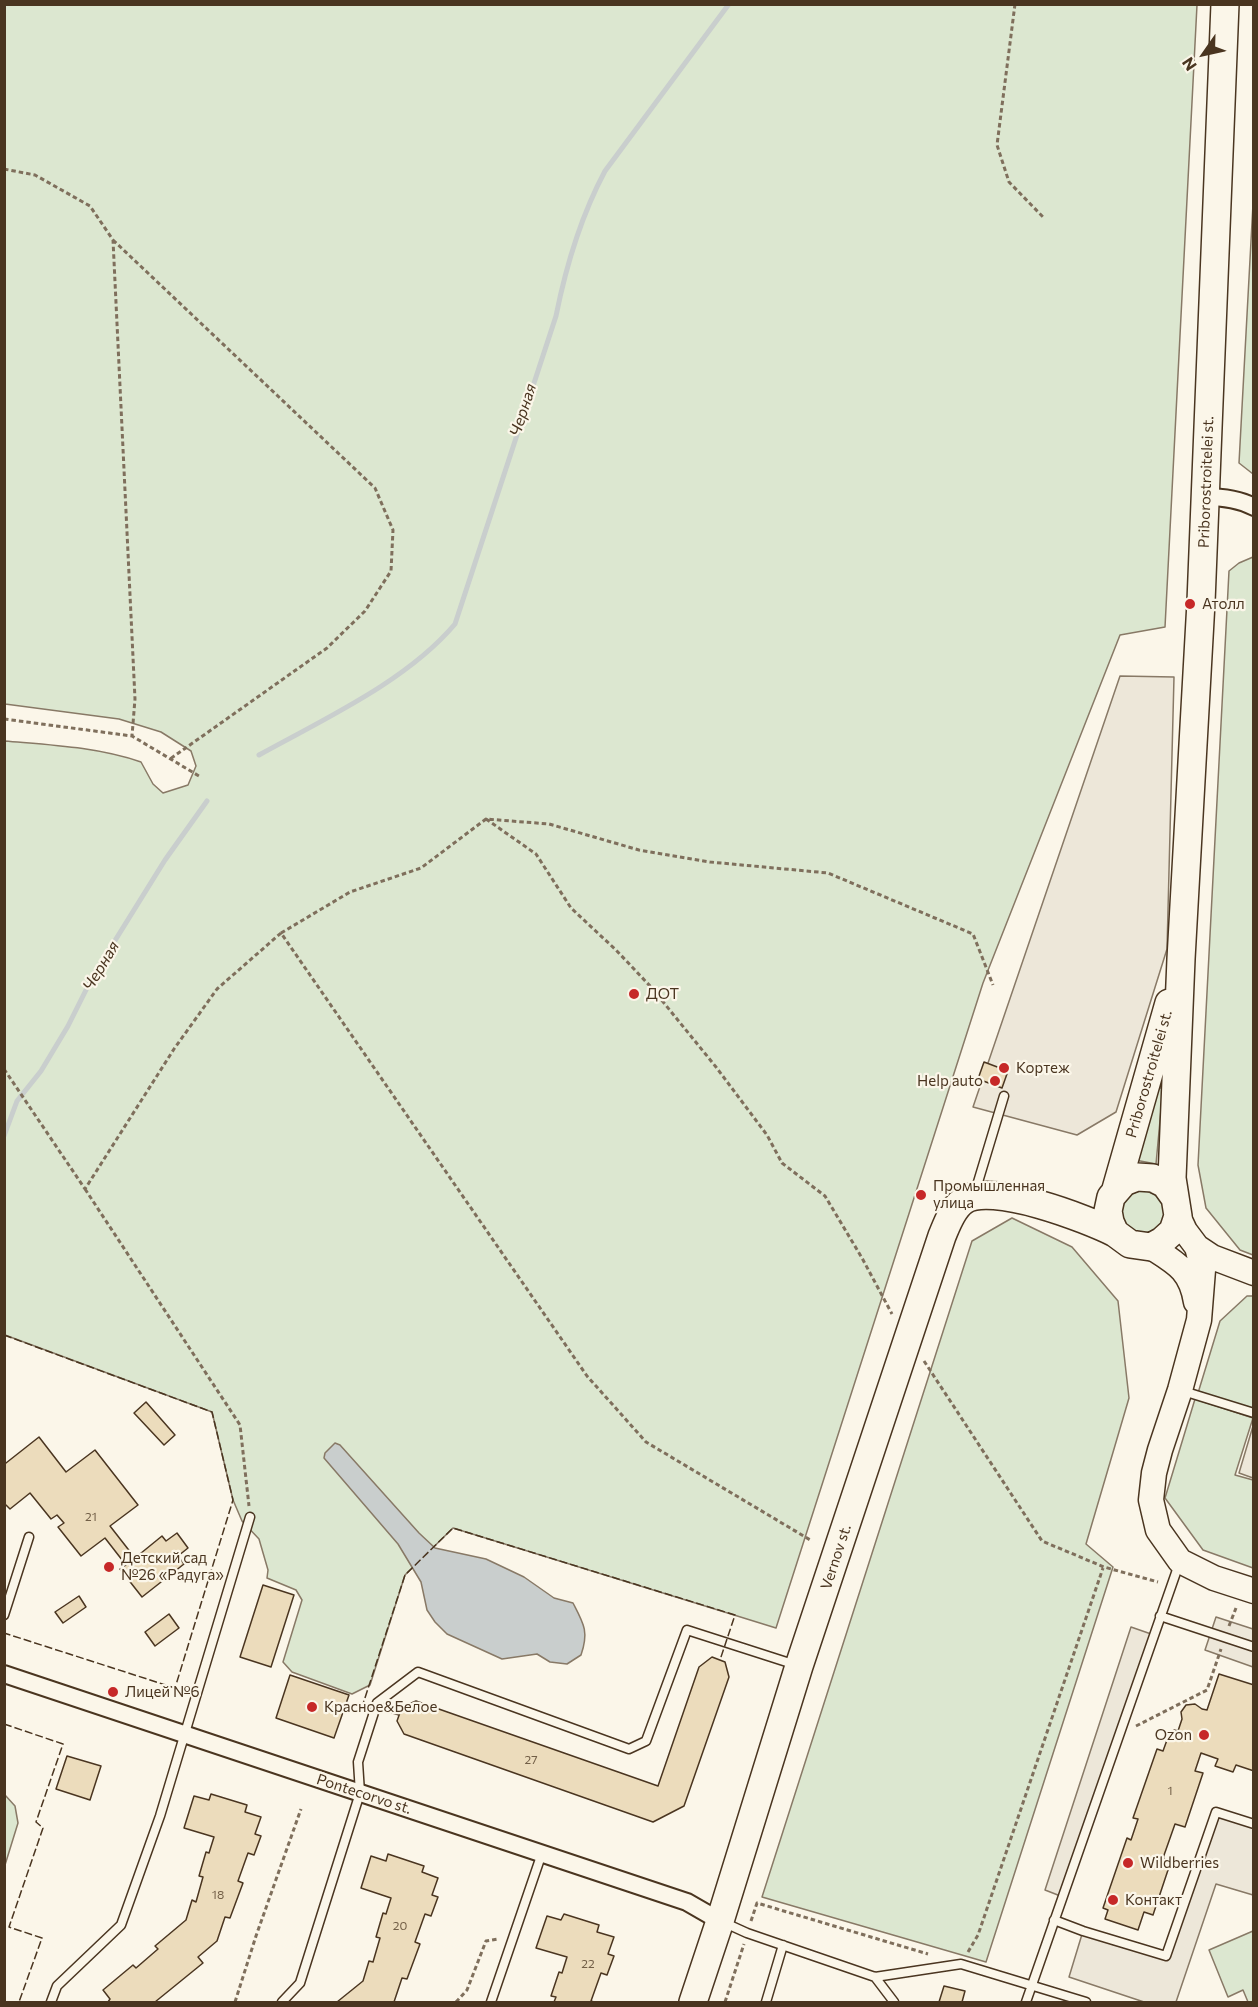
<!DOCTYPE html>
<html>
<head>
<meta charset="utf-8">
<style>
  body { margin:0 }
  #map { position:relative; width:1258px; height:2007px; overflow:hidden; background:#fbf6e9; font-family:Commissioner,sans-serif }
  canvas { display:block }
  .frame { position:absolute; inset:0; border:6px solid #4a3520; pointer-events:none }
  .north { position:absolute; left:1174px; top:24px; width:60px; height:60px; -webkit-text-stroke:4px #fbf6e9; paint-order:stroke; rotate:236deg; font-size:16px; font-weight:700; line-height:24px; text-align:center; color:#4a3520 }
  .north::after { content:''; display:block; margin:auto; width:21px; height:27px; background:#4a3520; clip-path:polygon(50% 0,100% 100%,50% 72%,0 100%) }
</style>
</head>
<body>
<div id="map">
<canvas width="1258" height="2007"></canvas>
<div class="frame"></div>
<div class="north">N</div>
</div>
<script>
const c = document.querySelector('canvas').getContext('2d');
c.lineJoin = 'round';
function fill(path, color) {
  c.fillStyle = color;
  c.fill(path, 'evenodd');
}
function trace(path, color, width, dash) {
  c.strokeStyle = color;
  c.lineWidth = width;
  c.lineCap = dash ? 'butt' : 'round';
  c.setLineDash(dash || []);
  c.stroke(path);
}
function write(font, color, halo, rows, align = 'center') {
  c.font = font + ' Commissioner,sans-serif';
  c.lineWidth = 4.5;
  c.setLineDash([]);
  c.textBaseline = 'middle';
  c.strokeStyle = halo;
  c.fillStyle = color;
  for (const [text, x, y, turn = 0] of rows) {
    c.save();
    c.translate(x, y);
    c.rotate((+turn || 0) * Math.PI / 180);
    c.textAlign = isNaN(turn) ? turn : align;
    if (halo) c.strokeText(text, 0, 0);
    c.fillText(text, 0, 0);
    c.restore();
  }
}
const green = new Path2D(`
  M4,5H1197L1165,627L1120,635L983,983L776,1628L453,1528L405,1575L370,1685L352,1694L292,1672L283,1662L302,1600L296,1590L267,1578L268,1570L259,1539L242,1521L233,1500L212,1412L5,1335V741C51,745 97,747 141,762L153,784L163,793L188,785L196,766L191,751L161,732L119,719L5,704Z
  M1253,204L1254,474H1253L1239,463Z
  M1253,557H1254L1253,1255L1240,1250L1206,1208L1198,1165L1229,571L1239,563Z
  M1158,1088H1163L1156,1164L1135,1160Z
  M1122 1212a21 21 0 1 1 42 0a21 21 0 1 1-42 0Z
  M1012,1218L1072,1247L1118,1301L1129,1398L1086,1544L1113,1567L986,1962L762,1897L972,1241Z
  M1247,1296H1253V1410L1198,1393L1220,1321Z
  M1195,1399L1253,1418L1235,1475L1253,1480V1568L1203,1550L1165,1498Z
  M5,1795L15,1806L18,1823L5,1865Z
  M1253,1931V2002H1248L1243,1990L1228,1997L1209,1950Z`);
fill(green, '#dce7d0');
trace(green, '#887966', 1.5);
const parking = new Path2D(`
  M1120,676L1174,677L1167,949L1116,1112L1077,1135L973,1107Z
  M1253,1426L1254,1478H1253L1239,1473Z
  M1216,1617L1253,1629V1667L1205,1650Z
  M1131,1627L1154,1635L1063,1897L1045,1890Z
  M1216,1812L1253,1824V1895L1216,1884L1176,2002H1144L1069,1977L1083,1931L1166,1956Z`);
fill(parking, '#ede7d9');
trace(parking, '#887966', 1.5);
const water = new Path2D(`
  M335,1443L340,1445L419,1533L435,1548L486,1559L524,1577L554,1598L573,1603C584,1624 589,1632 581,1655L567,1664L550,1662L537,1654L502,1659L447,1634L435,1622L427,1610L421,1582L398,1544L324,1458L325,1453Z`);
fill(water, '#c9cecd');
trace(water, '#887966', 1.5);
trace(new Path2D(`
  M259,755C324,719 407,681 455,624L556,316C566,266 581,216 605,171L729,4
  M4,1136L17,1101L41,1071L68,1026L93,976L165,860L207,801`), '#c9cecd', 5);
const building = new Path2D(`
  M984,1062L1008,1071L1002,1088L978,1079Z
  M146,1402L175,1435L164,1445L134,1413Z
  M39,1437L66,1472L95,1450L138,1505L110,1526L135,1558L162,1536L166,1541L177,1533L188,1548L178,1556L184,1564L142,1597L120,1569L126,1565L105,1538L81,1556L58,1527L64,1523L57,1515L51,1519L30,1493L10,1509L6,1505L4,1506V1462L6,1463Z
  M263,1585L294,1595L271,1667L240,1657Z
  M79,1596L86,1607L63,1623L55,1612Z
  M169,1614L179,1628L155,1646L145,1632Z
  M712,1657L725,1662L729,1677L684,1806L653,1822L404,1734L397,1721L402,1707L416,1701L658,1786L699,1667Z
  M1219,1674L1254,1685V1771L1236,1765L1233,1772L1215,1766L1218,1759L1201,1753L1195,1771L1203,1773L1185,1827L1175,1824L1163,1858L1171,1861L1153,1915L1144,1912L1138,1930L1105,1919L1108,1910L1103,1908L1127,1838L1131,1840L1138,1819L1133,1818L1157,1749L1163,1751L1167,1740L1171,1741L1174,1730L1178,1731L1182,1719L1181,1712L1186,1705L1195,1704L1202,1709L1207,1710Z
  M290,1675L349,1695L334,1738L276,1718Z
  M67,1756L101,1766L90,1800L56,1789Z
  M211,1794L247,1805L245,1812L261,1817L255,1834L261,1836L254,1855L248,1853L238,1881L243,1883L230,1918L225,1917L217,1941L198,1957L203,1963L155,2002H108L110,1999L103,1990L133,1965L136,1968L158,1949L155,1946L186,1920L192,1900L196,1902L203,1877L199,1876L206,1852L209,1853L214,1837L184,1828L194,1796L209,1800Z
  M388,1854L424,1866L422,1872L438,1878L432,1895L438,1897L431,1916L425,1914L415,1942L420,1944L407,1979L402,1978L394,2002H337L363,1981L369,1961L373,1962L380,1938L376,1937L383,1913L386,1914L391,1898L361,1888L371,1856L386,1861Z
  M564,1914L599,1925L597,1932L614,1937L608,1954L614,1956L607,1975L601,1973L591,2001L594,2002H554L556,1997L551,1996L559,1972L562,1973L567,1957L536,1948L547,1916L561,1920Z
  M944,1986L965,1991L962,2002H939Z`);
fill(building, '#ecdcbc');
trace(building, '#4a3520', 1.5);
const lane = new Path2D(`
  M975,1192L1004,1096
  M1183,1391L1254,1413
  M4,1615L29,1537
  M1160,1616L1254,1647
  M1054,1920L1083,1931L1166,1956L1216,1812L1254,1824
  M725,1923L747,1933L875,1977L961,1964L1086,2002
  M875,1977L894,2002
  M51,2002L57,1986L121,1925L160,1816L250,1517
  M282,2002L300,1983L360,1793L358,1762L377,1703L418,1672L629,1749L646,1741L687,1630L796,1665
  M491,2002L542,1853
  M766,2002L783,1945
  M1026,2002L1179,1564`);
const street = new Path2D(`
  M1205,497C1222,497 1239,499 1254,507
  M4,1674L687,1902L720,1921`);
const secondary = new Path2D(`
  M1178,1216L1185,1231L1197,1247L1203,1270L1199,1320L1180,1390L1160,1450L1154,1473L1151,1500L1158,1530L1180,1561L1214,1578L1254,1591
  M1151,1247C1176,1263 1191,1270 1196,1302
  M1197,1247L1212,1257L1254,1273`);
const primary = new Path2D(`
  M1116,1189L1169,1003
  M1175,1198L1165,1184L1153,1178L1137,1177L1124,1182L1111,1197L1108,1211L1110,1222L1115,1233L1130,1244L1151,1247L1162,1241L1173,1231L1178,1216L1172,1178L1181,959L1201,602L1225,4
  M693,2002L720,1921L799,1666L942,1236C947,1224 952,1209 963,1201C990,1181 1087,1219 1115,1233`);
trace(lane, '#4a3520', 11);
trace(street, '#4a3520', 20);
trace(secondary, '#4a3520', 27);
trace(primary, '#4a3520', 30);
trace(new Path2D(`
  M1015,4L997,145L1009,182L1044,218
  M4,169L35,175L90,206L113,240L135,699L132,736
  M113,240L375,488L393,530L391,571L365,611L327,648L170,759
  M4,719L132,736L199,776
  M486,819L536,854L571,908L616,950L651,987L716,1067L767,1135L782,1163L825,1196L862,1258L892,1314
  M281,933L350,892L421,868L486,819L549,824L639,850L710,862L828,873L973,934L993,985
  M4,1069L85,1189L174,1049L217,989L281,933L587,1376L646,1442L812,1541
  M85,1189L240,1425L249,1506
  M924,1361L1042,1541L1104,1567L1158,1582
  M1229,1626L1236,1608
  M1136,1726L1207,1690L1221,1649
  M751,1921L757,1903L928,1954
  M968,1952L978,1935L1103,1568
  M235,2002L256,1936L301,1809
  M456,2002L467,1990L486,1941L498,1939
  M725,2002L744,1944`), '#7f6f5c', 3, [4.5, 3]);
trace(lane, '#fbf6e9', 8);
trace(street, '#fbf6e9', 16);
trace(secondary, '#fbf6e9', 24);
trace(primary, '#fbf6e9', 27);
trace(new Path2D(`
  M4,1335L212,1412L233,1500L175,1688L4,1633
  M399,1715L363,1704L405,1575L453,1528L735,1615L720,1660
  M4,1724L63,1744L36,1822L43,1828L9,1927L42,1938L19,2002`), '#4a3520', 1.5, [8, 3]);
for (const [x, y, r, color] of [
  [1190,604,6,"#c62828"],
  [634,994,6,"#c62828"],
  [1004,1068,6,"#c62828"],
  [995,1081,6,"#c62828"],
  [921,1195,6,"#c62828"],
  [109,1567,6,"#c62828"],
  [113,1692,6,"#c62828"],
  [312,1707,6,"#c62828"],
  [1204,1735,6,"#c62828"],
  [1128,1863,6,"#c62828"],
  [1113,1900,6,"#c62828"]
]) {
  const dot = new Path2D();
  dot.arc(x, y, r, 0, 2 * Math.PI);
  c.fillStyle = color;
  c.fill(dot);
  trace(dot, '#fbf6e9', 2);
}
write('12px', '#725f47', null, [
  ["21",91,1517],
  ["27",531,1760],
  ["1",1170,1791],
  ["18",218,1895],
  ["20",400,1926],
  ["22",588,1964]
]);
write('15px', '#4a3520', '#fbf6e9', [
  ["Priborostroitelei st.",1206,482,-88],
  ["Priborostroitelei st.",1149,1074,-74],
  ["Vernov st.",836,1557,-72],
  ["Pontecorvo st.",364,1794,18]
]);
write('15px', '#4a3520', '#fbf6e9', [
  ["Атолл",1202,604],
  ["ДОТ",646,994],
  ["Кортеж",1016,1068],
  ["Help auto",983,1081,"right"],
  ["Промышленная",933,1186],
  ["улица",933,1203],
  ["Детский сад",121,1558],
  ["№26 «Радуга»",121,1575],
  ["Лицей №6",125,1692],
  ["Красное&Белое",324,1707],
  ["Ozon",1192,1735,"right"],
  ["Wildberries",1140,1863],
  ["Контакт",1125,1900]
], 'left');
write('italic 16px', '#4a3520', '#fbf6e9', [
  ["Черная",523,410,-72],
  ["Черная",101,966,-59]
]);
</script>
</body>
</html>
